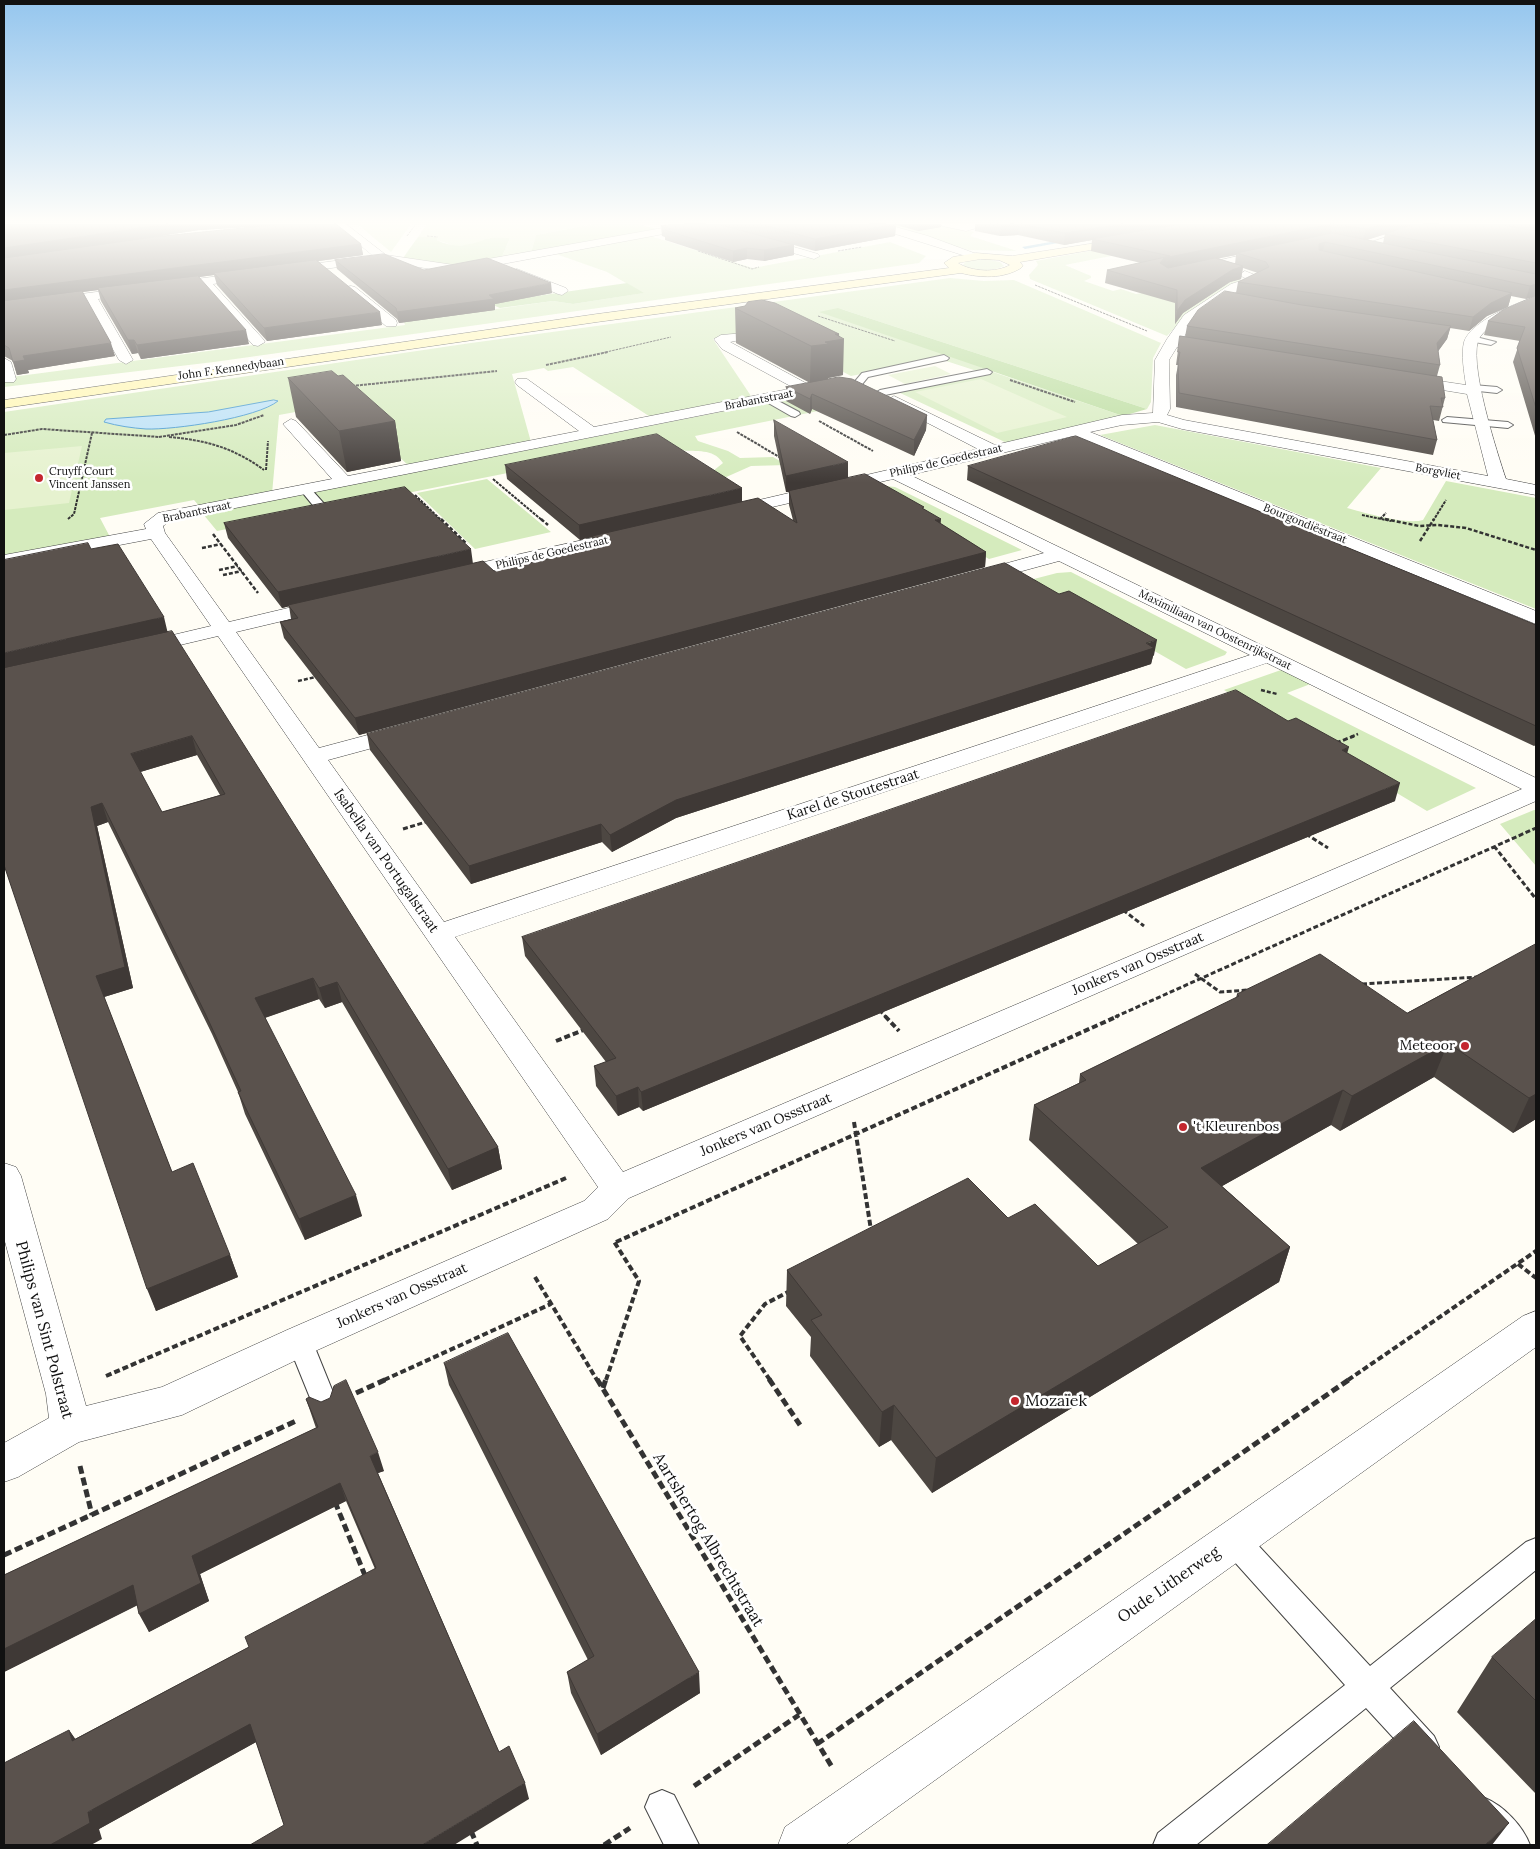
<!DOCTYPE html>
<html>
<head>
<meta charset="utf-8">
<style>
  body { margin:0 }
  #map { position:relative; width:1540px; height:1849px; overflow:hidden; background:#fffdf5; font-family:Lora,serif }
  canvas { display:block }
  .frame { position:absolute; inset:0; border:5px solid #111; pointer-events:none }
</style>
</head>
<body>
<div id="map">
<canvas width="1540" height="1849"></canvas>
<div class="frame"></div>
</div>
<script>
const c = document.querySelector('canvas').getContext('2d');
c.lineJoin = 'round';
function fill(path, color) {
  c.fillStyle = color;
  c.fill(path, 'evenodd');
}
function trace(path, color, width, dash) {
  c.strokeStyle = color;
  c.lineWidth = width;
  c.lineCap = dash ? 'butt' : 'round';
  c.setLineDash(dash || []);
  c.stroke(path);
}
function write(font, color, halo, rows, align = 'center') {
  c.font = font + ' Lora,serif';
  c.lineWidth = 5;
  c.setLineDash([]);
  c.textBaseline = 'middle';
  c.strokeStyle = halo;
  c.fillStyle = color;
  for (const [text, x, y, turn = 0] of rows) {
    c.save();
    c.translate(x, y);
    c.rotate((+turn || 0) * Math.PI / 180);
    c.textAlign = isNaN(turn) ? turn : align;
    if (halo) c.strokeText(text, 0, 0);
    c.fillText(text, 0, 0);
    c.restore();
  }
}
fill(new Path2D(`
  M357,224H411L391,252Z
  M427,224H593L536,235L531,253L501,259L510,238L487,239L481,243L469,245H452L437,240V237H418Z
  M884,224H938L974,232L970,236L1017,251L968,250Z
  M650,236L753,268L890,242L926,256L919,263L214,362L4,387V378L405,325L404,322L553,301L573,304L643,293L607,272L556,254Z
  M1208,237L1065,265L1091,276V278L1084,281L1113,291L1121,289L1136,294L1237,276L1241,280C1211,294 1189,312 1167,336L1030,279L1029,275L1038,265L1036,261L1132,243Z
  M986,259L1000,262L1004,266C993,272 974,271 963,265L966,261Z
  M950,278L984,281L1014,280L1161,343L1153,358L1151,402L1147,409L838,308L993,372L1123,416L1007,443L898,392L986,374L940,359L851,376L767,332L741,334L713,339L753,399L652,418L573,367L548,371L544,368L512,374L531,442L409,466L346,407L312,409L279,415L272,494L200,507L194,500L100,518L110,537L4,558V412L471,343Z
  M832,390L882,398L695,436L698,441L728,451L740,458L773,457L787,465L751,466L724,478L713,471L723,463C712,447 697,453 681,450C677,449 672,444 668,441L217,531L203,514Z
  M1155,425L1381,468L1347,508C1365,513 1407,525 1423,520L1446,481L1536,498V609L1100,435Z
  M487,479L551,532L475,549L417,493Z
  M886,486L895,487L1022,550L989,559L868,490Z
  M1071,572L1227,652L1225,655L1186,669L1030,580L1057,573Z
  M1281,670L1288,671L1313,683L1287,693L1476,788L1427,811L1224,690Z
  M1534,810H1536V866L1500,824Z`), '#d5ebbd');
fill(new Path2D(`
  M593,224H638L658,229L531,253L536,235Z
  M418,237H437V240C453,249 472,245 486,239C493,237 503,238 510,238L501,259L460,267L403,258Z
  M426,277L509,300L627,283L644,293L573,304L553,301L500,308Z
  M838,308L1147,409L1123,416L819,312Z`), '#b9dc9c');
fill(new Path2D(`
  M935,366L951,374L905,384L888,375Z
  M981,379L1067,417L997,433L915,392Z
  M82,446L69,503L4,510V453Z`), '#e6f2cf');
const water = new Path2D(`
  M274,400L278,401C257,418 174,430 146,429C132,428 118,426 104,422L106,419L208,412Z`);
fill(water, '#b9e0f7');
trace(water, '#3f96cf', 1);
fill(new Path2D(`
  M1067,239L1069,241L1025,249L1022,247Z`), '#3f96cf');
const lane = new Path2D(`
  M1472,336L1496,342L1491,345L1469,341L1467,339Z
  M944,355L949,358L947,360L868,377L859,388L851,386L862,373Z
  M987,369L992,372L990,374L880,396L875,393L880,390Z
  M1473,385L1497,387L1502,390L1497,393L1469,390L1468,388Z
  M767,395L799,412L800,414L795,417L791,416L763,400L762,398Z
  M1447,417L1508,422L1513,425L1508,428L1443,422L1442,420Z
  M306,487L310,488L328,508V514H320L302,492V488Z
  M300,1330L309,1333L339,1407L335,1415L326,1419L317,1415L287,1341L291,1333Z
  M1233,1525L1243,1529L1370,1666L1526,1542L1536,1538V1570L1390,1688L1434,1736L1439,1747L1434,1758L1423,1763L1412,1758L1366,1708L1196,1845H1153L1158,1833L1345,1685L1223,1549L1219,1539L1223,1529Z
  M662,1790L674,1795L699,1845H664L645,1807L650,1795Z
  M1485,1798C1504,1806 1523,1826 1530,1845H1490L1473,1827L1468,1815L1473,1803Z`);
const street = new Path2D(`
  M335,224H346L386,255L454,265L685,224H706L701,227L454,273L383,261L213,284L263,339L265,342L258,346L253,345L202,286L98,299L133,360L126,364L119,360L86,301L4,312V304L373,256Z
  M869,224H885L928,236L982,256L976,259L972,258L870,226Z
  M941,224H991L966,231L942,226Z
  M1424,224H1439L1370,248L1366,249L1360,246Z
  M759,237L818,254L820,256L814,259L755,242V238Z
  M1273,248L1279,251L1277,253L1190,274L1184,270L1186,268Z
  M517,269L566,288L568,291L562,295L558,294L513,275L511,273Z
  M1245,271L1265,279L1239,290L1194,321L1182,340L1220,346L1222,349L1220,352L1177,347L1169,360L1170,409L1167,415L1184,420L1488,476L1467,394L1406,384L1399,380L1406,376L1466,385C1464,372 1461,354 1464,342C1470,322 1517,302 1536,297V306C1519,313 1491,321 1480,337C1466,357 1498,455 1506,479L1536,485V495L1182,429L1158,422L1122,425L1090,432L1536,611V624L1073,436L910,475L1536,778V801L629,1198L608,1219L313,1352L182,1415L79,1442L18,1477L4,1482V1443L49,1418L46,1394L4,1238V1163L16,1167L21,1176L86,1406L162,1387L287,1330L584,1201L598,1187L218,636L142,654L135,652L132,648L135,644L211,626L151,539L4,567V555L146,529L144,524L158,513L332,479L283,424L291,419L296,421L348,476L579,431L517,385L515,382L517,379H527L594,427L794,388L722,349L714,339L721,335L745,333L747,336L745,339L730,342L813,387L815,390L813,393L808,394L170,521L163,526L165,533L229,622L326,599L333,601L336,605L333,609L236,632L319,748L405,725L413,727L416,732L413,737L328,760L444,922L1250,655L1059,561L978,583L971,581L968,577L971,573L1044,553L893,479L729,517L723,516L720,512L723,508L729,507L978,449L889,403L887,400L894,396L995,445L1122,415L1153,413L1155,360L1167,339L1184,315L1231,284L1247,279L1239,275ZM1267,663L1522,789L623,1172L455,937Z
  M351,286L355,287L396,320L397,323L396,326H386L347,293L345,290L347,287Z
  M4,358L11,362L16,379L14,382H4Z
  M628,530L634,531L637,535L634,539L453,581L446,579L443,575L446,571L453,569Z
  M1536,1311V1347L845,1845H778L785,1827L1523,1316Z`);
const secondary = new Path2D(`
  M1128,238L1132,239V243L1020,262L1023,266L1021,268C1003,279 981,278 961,273L597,322L4,408V400L597,314L949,268L944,263L953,257L976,253L1012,256ZM981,259L999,260L1010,265C996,273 972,272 958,263Z`);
trace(lane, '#444', 2);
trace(street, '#444', 1);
trace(secondary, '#333', 1);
trace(new Path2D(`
  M407,236L416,224
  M427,236L438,237
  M698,251L752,269L759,267
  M838,251L862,247
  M1035,285L1147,331
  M818,316L895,341
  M602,353L671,337`), '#333', 1, [2.5, 1]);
trace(new Path2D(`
  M546,365L608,352
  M1010,380L1075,402
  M352,386L497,371
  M819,421L873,451
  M737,432L781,458
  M4,435L42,429L160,437
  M159,437L236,425L264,415
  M169,437C206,440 234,448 264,470
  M266,470L268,441
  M493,479L543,521
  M415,495L442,521
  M1362,515L1391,521
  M68,519L74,514L92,433
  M1380,519L1386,513
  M1433,521L1446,500`), '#333', 2, [3, 1]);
trace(new Path2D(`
  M441,519L467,544
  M541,519L548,525
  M1385,519L1419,526L1438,525L1466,528L1536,550
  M213,534L258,593
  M1420,541L1434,519
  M202,548L221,544
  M219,570L238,566
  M223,575L242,571
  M298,681L316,677
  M1261,690L1277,694
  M1351,737L1358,734`), '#333', 2.5, [4, 2]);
trace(new Path2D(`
  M1336,743L1354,736
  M403,829L429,821
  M1306,834L1328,848
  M1494,846L1536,899
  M1123,910L1144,926
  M1195,974L1220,992L1248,990
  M1362,984L1478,977
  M879,1010L886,1017
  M1115,1017L1536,828`), '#333', 3, [5, 2.5]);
trace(new Path2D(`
  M885,1016L899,1031
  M556,1041L586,1029
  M854,1122L871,1230
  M616,1242L1118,1016
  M1518,1264L1536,1278
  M535,1277L597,1380
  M106,1376L566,1178
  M384,1380L551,1304
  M606,1380L639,1281L613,1240
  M770,1380L740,1336L765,1304L790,1291
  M1348,1380L1536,1251`), '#333', 4, [6, 3]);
trace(new Path2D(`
  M597,1379L832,1767
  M769,1379L800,1425
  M603,1388L606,1379
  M356,1393L387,1379
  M80,1466L92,1515
  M335,1502L366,1578
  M4,1555L296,1421
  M817,1744L1350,1379
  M694,1786L799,1715
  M471,1831L477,1845
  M604,1845L630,1828`), '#333', 5, [8, 4]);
fill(lane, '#fff');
fill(street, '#fff');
fill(secondary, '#fff6b0');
fill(new Path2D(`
  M4,224H336L361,244L363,255L318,261L382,325L267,341L217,285L214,275L199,277L249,344L141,359L138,353L132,354L101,301L98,290L82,292L115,356L28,370L29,373L17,375L13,361L4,356ZM253,227L160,236L199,230Z
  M719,224H941V227L918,231L896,225L895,236L815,251L794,245V255L764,261L747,259L733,262L665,240V237L662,236L661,226Z
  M975,224H1536V296L1526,299L1511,296L1508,307L1487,316L1469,331L1450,328L1447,339L1438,351L1440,365L1437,376L1445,398L1439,421L1433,420L1437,440L1433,455L1176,407V375L1178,365H1176L1180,336L1185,337L1187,326L1236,293L1238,282L1258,273L1243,268L1241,279L1230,282L1183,313L1175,324V303L1105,283L1107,270L1141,263L1091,251L1092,240L1064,245L1018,235L1000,236L975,231ZM1385,234L1383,243L1367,240ZM1236,255L1235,264L1218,258Z
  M335,260L424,270L552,293L495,304V310L399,323L397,319L337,269Z
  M1536,296V439L1513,362L1520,341L1484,335L1488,321Z
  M735,308L839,334L843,375L828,378V379L927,415L926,430L914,456L812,409L810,414L786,401V387L810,383L736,343Z
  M288,378L395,421L401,461L347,472L296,417Z
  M774,420L848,478L924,509L941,524L986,552L985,567L359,735L284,638L280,622L291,619L289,606L282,608L228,538L224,523L472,563L494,571L593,548L592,537L580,540L507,479L505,465L742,502L793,520L789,505V492H786L774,436Z
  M968,466L1536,625V745L1534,746L967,480Z
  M91,549L168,632L498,1147L502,1169L452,1190L342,1002L325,1008L319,999L265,1018L362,1216L305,1240L245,1114L238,1092L212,1034L108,822L97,826L133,988L104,997L172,1172L230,1255L238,1277L156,1311L4,865ZM197,755L220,795L162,812L140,772Z
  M1154,655L1153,656L1151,664L676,818L612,852L602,842L471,884L370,750L367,734Z
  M1288,721L1347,753L1395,801L643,1111L639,1107L618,1116L596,1086L594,1066L606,1062L525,956L522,937Z
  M1536,944V1119L1513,1133L1434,1077L1340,1131L1331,1125L1222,1186L1290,1247L1279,1282L932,1493L891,1440L879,1447L810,1356L811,1337L786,1306L787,1270L1008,1218L1098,1266L1138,1244L1029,1140L1034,1105L1079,1083L1080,1074L1236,998L1237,994L1407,1013Z
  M444,1363L700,1693L601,1755L571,1693L567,1672L588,1660L449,1385Z
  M306,1399L384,1471L378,1473L499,1752L529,1799L284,1825L256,1742L99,1829L102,1839L69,1730L75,1739L249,1647L375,1569L346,1501L200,1574L209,1601L149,1632L137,1605L4,1672V1575L316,1428Z
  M1536,1619V1794L1457,1712L1492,1657Z`), '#4d4742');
fill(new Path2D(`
  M168,224H298L199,230L4,260V248Z
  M896,224L895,236L815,251V239Z
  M919,224H941V227L918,231Z
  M1019,224L1018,235L1000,236L1001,225Z
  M1123,224H1189L1092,239V240L1064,245L1065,233Z
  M1332,224L1330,235L1237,253L1236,255L1162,270L1160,263L1164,258Z
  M1384,224H1419L1363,241L1366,229Z
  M1325,242L1322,254L1317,256L1319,244Z
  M361,244L363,255L215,275L214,273V275L99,290L98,288V290L4,302V290Z
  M794,245V255L764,261V250Z
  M747,248V259L733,262V251Z
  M1243,266L1241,279L1230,282L1183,313L1175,324L1177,311L1185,300L1232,270Z
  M551,283L552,293L495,304V310L399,323L397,312Z
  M1536,284V296L1526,299L1530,286Z
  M1512,293L1508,307L1487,316L1469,331L1473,317L1491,303Z
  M380,312L382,325L267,341L264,328Z
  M1451,326L1447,339L1434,357L1437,343Z
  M246,330L249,344L141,359L137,345Z
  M835,334H839V339H844L843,375L828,378V381L810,383L811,346Z
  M128,340H134L138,353L132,354Z
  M111,343L115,356L28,370L29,373L17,375L13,362L23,356Z
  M812,394V409L810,414V399Z
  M927,415L926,430L914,456V440Z
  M395,421L401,461L347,472L339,431Z
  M848,462V478L786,492V476Z
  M742,488V502L580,540L579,525Z
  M941,519L940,533L935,520Z
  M471,549L473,564L282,608L278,592Z
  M986,552L985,567L359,735L355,718Z
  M164,617L168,634L4,672V653Z
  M1157,640L1154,655L1153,656L1151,664L676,818L612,852L610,835L676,800Z
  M192,736L197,755L137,773L131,754Z
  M1349,747L1344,764L1342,750Z
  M1400,783L1395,801L643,1111L641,1092Z
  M102,803L108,822L97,826L133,988L104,997L96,976L91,807Z
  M601,824L602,842L471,884L469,866Z
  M313,978L319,999L261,1019L255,998Z
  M337,982L342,1002L325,1008L319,988Z
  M1448,1043L1434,1077L1340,1131L1352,1096Z
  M638,1087L639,1107L618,1116L616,1096Z
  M1343,1090L1331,1125L1192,1203L1201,1168Z
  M1536,1094V1119L1513,1133L1529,1098Z
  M498,1147L502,1169L452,1190L448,1169Z
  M356,1195L362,1216L305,1240L299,1219Z
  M1290,1247L1279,1282L932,1493L936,1458Z
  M230,1255L238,1277L156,1311L147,1289Z
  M894,1405L891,1440L879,1447L882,1412Z
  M378,1452L384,1471L375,1474L370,1456Z
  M340,1483L346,1501L200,1574L209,1601L149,1632L139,1614L192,1556Z
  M133,1585L142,1603L4,1672V1649Z
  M699,1672L700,1693L601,1755L597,1734Z
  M250,1724L258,1741L99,1829L102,1839L91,1845H50L88,1812Z
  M69,1730L81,1747L72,1741Z
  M525,1783L529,1799L454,1845H422Z
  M1509,1823L1492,1845H1485Z`), '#3f3936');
const building = new Path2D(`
  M4,224H168L4,248Z
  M282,224H336L361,244L4,290V258L154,237Z
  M673,224H718L794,245L764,250L747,248L733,251L665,230L671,229L661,226Z
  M760,224H896L815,239Z
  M997,224H1014L1001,225Z
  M1021,224H1123L1065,233Z
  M1182,224H1331L1164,258L1160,263L1168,268L1215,258L1243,266L1232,270L1185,300L1177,311V290L1107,270L1170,256L1092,239Z
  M1333,224H1384L1366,229Z
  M1415,224H1497L1536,231V263L1385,234Z
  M1333,233L1536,274V284L1530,286L1325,242L1319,244V250L1512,293L1491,303L1473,317L1238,282L1269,267L1266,262L1237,253Z
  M384,254L424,270L487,258L551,283L489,295L494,299L397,312L396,308L335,260Z
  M316,260L380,312L264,328L214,273Z
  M198,276L246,330L137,345L134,340H128L98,288Z
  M82,291L111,343L23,356L25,360L13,362L9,348L4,345V301Z
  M1225,291L1302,305L1451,326L1437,343L1440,365L1187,326L1198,310Z
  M1536,296V408L1517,348L1525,327L1488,321L1503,310Z
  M762,300L775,303L839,334H835L844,339L825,342L829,344L811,346L735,308L745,306L748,302Z
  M1180,336L1442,377L1445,398H1441L1443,407L1430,406L1437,440L1179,393L1178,362L1180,352H1178Z
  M332,371L338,376L343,375L395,421L339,431L288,378Z
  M839,377L852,379L927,415L914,440L812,394L810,399L786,387Z
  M774,420L848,462L786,476Z
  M657,434L742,488L579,525L505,465Z
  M1076,436L1536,625V726L968,466Z
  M865,474L924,507L922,508L941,519L935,520L986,552L355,718L280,622L298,618L288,605L483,561L494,571L604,546L592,536L758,498L797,523L789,491Z
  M405,487L471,549L278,592L224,523Z
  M88,543L91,549L118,544L164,617L4,653V560Z
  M1005,563L1059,594L1069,591L1157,640L1146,643L1154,648L676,800L610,835L601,824L469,866L367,734Z
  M172,631L498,1147L448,1169L337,982L319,988L313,978L255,998L356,1195L299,1219L238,1092L241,1091L205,1013L102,803L91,807L125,967L96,976L172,1172L193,1163L230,1255L147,1289L4,865V668ZM192,736L225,794L162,812L131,754Z
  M1236,690L1288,721L1296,718L1349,747L1342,750L1400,783L641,1092L638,1087L616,1096L594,1066L616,1058L522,937Z
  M1536,944V1094L1529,1098L1448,1043L1352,1096L1343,1090L1201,1168L1290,1247L936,1458L894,1405L882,1412L811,1320L822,1315L787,1270L968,1178L1008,1218L1035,1204L1098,1266L1168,1227L1034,1105L1086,1080L1080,1074L1239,996L1237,994L1320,954L1407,1013Z
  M508,1333L699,1672L597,1734L567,1672L594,1656L444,1363Z
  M346,1380L378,1452L370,1456L499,1752L509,1746L525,1783L422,1845H250L284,1825L250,1724L88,1812L90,1823L50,1845H4V1763L69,1730L72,1741L249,1647L245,1637L376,1568L340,1483L192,1556L201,1583L139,1614L133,1585L4,1649V1575L318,1427L306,1399L309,1397L321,1402L330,1398L334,1386Z
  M1536,1619V1701L1492,1657Z
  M1414,1721L1509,1823L1485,1845H1267Z`);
fill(building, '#5a524d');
trace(building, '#3f3936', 1);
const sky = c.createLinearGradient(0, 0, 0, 483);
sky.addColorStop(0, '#95c6ee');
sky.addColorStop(0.46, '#fffefa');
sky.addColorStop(1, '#fffefa00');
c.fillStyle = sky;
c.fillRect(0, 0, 1540, 483);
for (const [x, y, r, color] of [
  [39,478,5,"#c4262e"],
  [1465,1046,5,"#c4262e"],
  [1183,1127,5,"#c4262e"],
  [1015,1401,5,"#c4262e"]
]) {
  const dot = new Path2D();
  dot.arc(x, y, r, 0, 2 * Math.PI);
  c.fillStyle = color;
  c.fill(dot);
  trace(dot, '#fff', 2);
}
write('11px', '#111', '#fff', [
  ["John F. Kennedybaan",231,369,-8],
  ["Brabantstraat",759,400,-11],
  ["Philips de Goedestraat",946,461,-13],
  ["Borgvliet",1438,472,11],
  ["Brabantstraat",197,512,-12],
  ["Bourgondiëstraat",1305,524,22],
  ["Philips de Goedestraat",552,553,-13],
  ["Maximiliaan van Oostenrijkstraat",1215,630,26]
]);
write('11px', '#111', '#fff', [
  ["Cruyff Court",49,472],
  ["Vincent Janssen",49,485]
], 'left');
write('14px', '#111', '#fff', [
  ["Karel de Stoutestraat",853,795,-18],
  ["Isabella van Portugalstraat",386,861,55],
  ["Jonkers van Ossstraat",1138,964,-23],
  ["Jonkers van Ossstraat",766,1125,-23],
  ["Jonkers van Ossstraat",402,1296,-24]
]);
write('14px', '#111', '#fff', [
  ["Meteoor",1455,1046],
  ["'t Kleurenbos",1193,1127,"left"]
], 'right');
write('16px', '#111', '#fff', [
  ["Philips van Sint Polstraat",44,1330,75],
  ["Aartshertog Albrechtstraat",708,1540,59],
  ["Oude Litherweg",1169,1585,-35]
]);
write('16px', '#111', '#fff', [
  ["Mozaïek",1025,1401]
], 'left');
</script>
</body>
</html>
